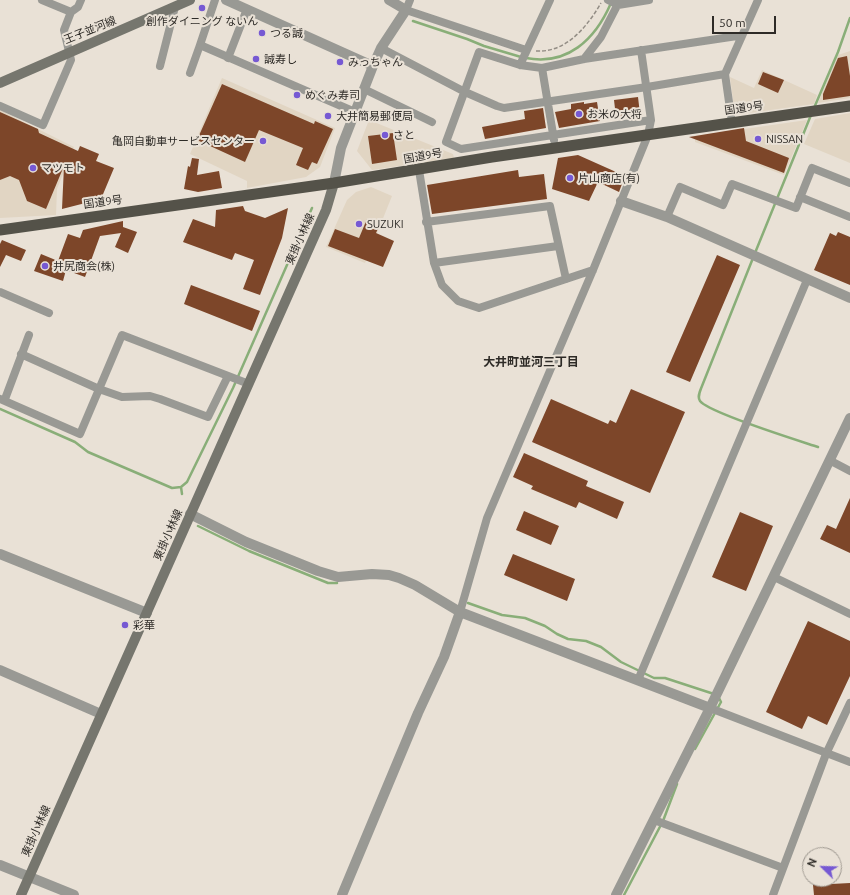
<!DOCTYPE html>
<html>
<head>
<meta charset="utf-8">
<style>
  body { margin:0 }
  #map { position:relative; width:850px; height:895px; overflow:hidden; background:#e9e1d6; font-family:Ubuntu,sans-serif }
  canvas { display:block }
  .north { position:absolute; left:802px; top:847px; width:40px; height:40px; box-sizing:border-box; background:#e9e1d6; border:1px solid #9e9890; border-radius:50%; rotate:293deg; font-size:11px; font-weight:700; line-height:16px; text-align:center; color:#2e2b27 }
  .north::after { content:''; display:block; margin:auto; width:14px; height:18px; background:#7659d3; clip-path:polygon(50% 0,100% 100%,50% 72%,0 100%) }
  .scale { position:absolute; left:712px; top:16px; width:64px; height:18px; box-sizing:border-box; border:2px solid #2e2b27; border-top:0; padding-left:5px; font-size:12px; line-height:14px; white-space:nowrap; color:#2e2b27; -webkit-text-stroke:3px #e9e1d6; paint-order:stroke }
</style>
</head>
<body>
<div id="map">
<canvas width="850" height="895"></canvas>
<div class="north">N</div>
<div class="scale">50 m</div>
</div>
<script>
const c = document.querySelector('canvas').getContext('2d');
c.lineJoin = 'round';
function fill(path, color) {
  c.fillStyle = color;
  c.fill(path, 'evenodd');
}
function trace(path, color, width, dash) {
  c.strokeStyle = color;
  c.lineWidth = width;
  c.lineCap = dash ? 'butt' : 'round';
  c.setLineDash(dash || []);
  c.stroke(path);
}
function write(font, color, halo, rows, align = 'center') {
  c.font = font + ' Ubuntu,"Noto Sans JP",sans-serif';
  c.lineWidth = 4;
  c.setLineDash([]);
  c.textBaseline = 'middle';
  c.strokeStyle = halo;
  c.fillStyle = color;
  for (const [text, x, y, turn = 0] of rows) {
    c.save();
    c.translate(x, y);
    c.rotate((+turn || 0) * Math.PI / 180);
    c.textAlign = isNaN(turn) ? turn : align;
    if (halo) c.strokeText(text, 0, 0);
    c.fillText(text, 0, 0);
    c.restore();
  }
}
fill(new Path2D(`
  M850,51V98L818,103L838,55Z
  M762,70L817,95L814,104L735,115L730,77L754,88Z
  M222,78L335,128L320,167L306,177L247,188V181L190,154Z
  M0,110L74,147L57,189L56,215L0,218Z
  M850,113V163L804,144L815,119Z
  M369,120L453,154L454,158L372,170L357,151Z
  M807,120L784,175L695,142V136Z
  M371,187L392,196L365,263L326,247L347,200L356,192Z`), '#e1d5c3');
trace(new Path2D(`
  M413,21L467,39L484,46L521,57
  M526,58C567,66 595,40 611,3
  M814,108L838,52L850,18
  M755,253L811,115
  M753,258L702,386C700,391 697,397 700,401C709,413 800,441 818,447
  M0,409L75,442L88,452L172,488L181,487L187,482L233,388L312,208
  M181,487L182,494
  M198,526L249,551L328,583H337
  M468,603L502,615L525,618L545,626L557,634L568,639L586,641L601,647L621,662L654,678H665L714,694
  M695,749L721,702L718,696
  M624,895L663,821L677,784`), '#89ae78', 2.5);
fill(new Path2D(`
  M847,56L850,76V96L823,100V94L838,58Z
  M763,72L784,80L778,93L758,84Z
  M222,84L314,124L315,121L333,129L317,164L312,162L308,170L296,165L303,148L259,130L245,162L197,140Z
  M638,97L640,114L616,117L614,100Z
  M584,102V104L597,102L600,121L559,128L555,112L571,109V104Z
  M543,108L546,128L485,139L482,127L525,119L524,111Z
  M0,112L38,129L39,133L78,151L80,146L99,154L96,161L114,168L101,199L62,209L64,166L46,209L27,201L19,180L10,176L0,180Z
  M744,128L746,141L789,158L784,173L689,137Z
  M393,133L397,160L372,164L368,136Z
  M578,155L625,176L619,192L598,182L589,201L552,189L558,158Z
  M192,158L199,159L197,175L219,171L222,188L198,192L184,189L188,166L190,167Z
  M518,170L519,177L544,174L547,199L432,214L427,185Z
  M243,206L245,211L265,218L288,208L282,238L260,295L243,289L254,260L235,253L232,260L183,242L193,219L215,227L216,210Z
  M367,219L380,224L376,233L394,241L383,267L328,246L335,229L359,238Z
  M123,221V227L137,232L128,253L115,247L121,233L100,236L85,277L66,270L63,281L34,271L41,254L58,261L68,234L80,238L83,230Z
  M838,232L850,237V285L814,270L830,233L836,236Z
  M2,240L26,250L21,261L6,255L0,267V244Z
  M717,255L740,265L690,382L666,372Z
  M191,285L260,311L252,331L184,304Z
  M631,389L685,412L650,493L532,442L551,399L608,424L610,420L616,423Z
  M524,453L588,481L586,486L624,502L617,519L579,502L576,508L531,489L533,486L513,477Z
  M850,498V553L820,539L827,525L836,529Z
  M524,511L559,526L551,545L516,530Z
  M740,512L773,526L746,591L712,577Z
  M513,554L575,579L567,601L504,575Z
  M808,621L850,641V676L827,725L808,716L802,729L766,712Z
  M850,883V895H814L813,885Z`), '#7d4629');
trace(new Path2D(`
  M536,51C566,53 587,27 601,3`), '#938d85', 1.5, [4, 2]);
trace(new Path2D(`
  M42,0L71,12
  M215,0L200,45L355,112
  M410,0L406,10L526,50
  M608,0L618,5L649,0
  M381,48L465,92L497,106L504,108L647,87L725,74
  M228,58L247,9
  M584,59L601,37L620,0
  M520,65L550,0
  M160,66L175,7
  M542,68L554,140
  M190,73L200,45
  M364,89L432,122
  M0,106L43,125L71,60L64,30L71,12L78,7L81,0
  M651,120L461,149L446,142L479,52L520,65L542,68L584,59L737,36L741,38
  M732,123L725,74L758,0
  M419,170L434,263L442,285L458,301L479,308L593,270
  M800,197L850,217
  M667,217L680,187L723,205L732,184L796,208L812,168L850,183
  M426,222L550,206L566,279
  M434,263L558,246
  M0,292L49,313
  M21,354L99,389L122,397L150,396L160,399L208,417L228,376
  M0,399L80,434L122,335L249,384
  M5,399L29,335
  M831,461L850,471
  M774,577L850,614
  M460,612L487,518L593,270L648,135L651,120L641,50
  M638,680L807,280
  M710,708L850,762
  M654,820L783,868
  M773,895L826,754L850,703`), '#999994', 8);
trace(new Path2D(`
  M226,0L373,66
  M334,183L341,148L373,66L381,48L406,10L389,0
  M621,201L667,217L850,298
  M190,514L246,542L318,571L338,577L372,574L389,575L399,578L415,585L460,612L710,708
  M0,554L147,613
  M0,670L101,714
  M0,865L74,895
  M342,895L418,713L444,657L460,612
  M616,895L710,708L850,418`), '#999994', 10);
trace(new Path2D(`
  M0,83L190,0
  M21,895L326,210L334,183`), '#76766e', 10);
trace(new Path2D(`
  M0,230L334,183L492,157L850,106`), '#545249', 11);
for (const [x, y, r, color] of [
  [202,8,4,"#7659d3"],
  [262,33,4,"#7659d3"],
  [256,59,4,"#7659d3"],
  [340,62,4,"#7659d3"],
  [297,95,4,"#7659d3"],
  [579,114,4,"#7659d3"],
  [328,116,4,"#7659d3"],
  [385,135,4,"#7659d3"],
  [758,139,4,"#7659d3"],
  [263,141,4,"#7659d3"],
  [33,168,4,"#7659d3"],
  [570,178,4,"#7659d3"],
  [359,224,4,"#7659d3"],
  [45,266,4,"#7659d3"],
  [125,625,4,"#7659d3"]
]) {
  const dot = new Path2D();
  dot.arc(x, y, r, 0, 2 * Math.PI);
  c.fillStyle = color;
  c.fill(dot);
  trace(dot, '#e9e1d6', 1.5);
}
write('11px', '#2e2b27', '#e9e1d6', [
  ["創作ダイニング ないん",202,21,"center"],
  ["つる誠",270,33],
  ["誠寿し",264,59],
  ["みっちゃん",348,62],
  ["めぐみ寿司",305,95],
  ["お米の大将",587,114],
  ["大井簡易郵便局",336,116],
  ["さと",393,135],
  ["NISSAN",766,139],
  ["亀岡自動車サービスセンター",255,141,"right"],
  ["マツモト",41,168],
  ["片山商店(有)",578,178],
  ["SUZUKI",367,224],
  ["井尻商会(株)",53,266],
  ["彩華",133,625]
], 'left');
write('11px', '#2e2b27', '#e9e1d6', [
  ["王子並河線",90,30,-22],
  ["国道9号",744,108,-8],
  ["国道9号",423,156,-10],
  ["国道9号",103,202,-8],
  ["東掛小林線",300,239,-66],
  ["東掛小林線",168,535,-66],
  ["東掛小林線",36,831,-66]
]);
write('bold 12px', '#2e2b27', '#e9e1d6', [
  ["大井町並河三丁目",531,362]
]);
</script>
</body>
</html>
